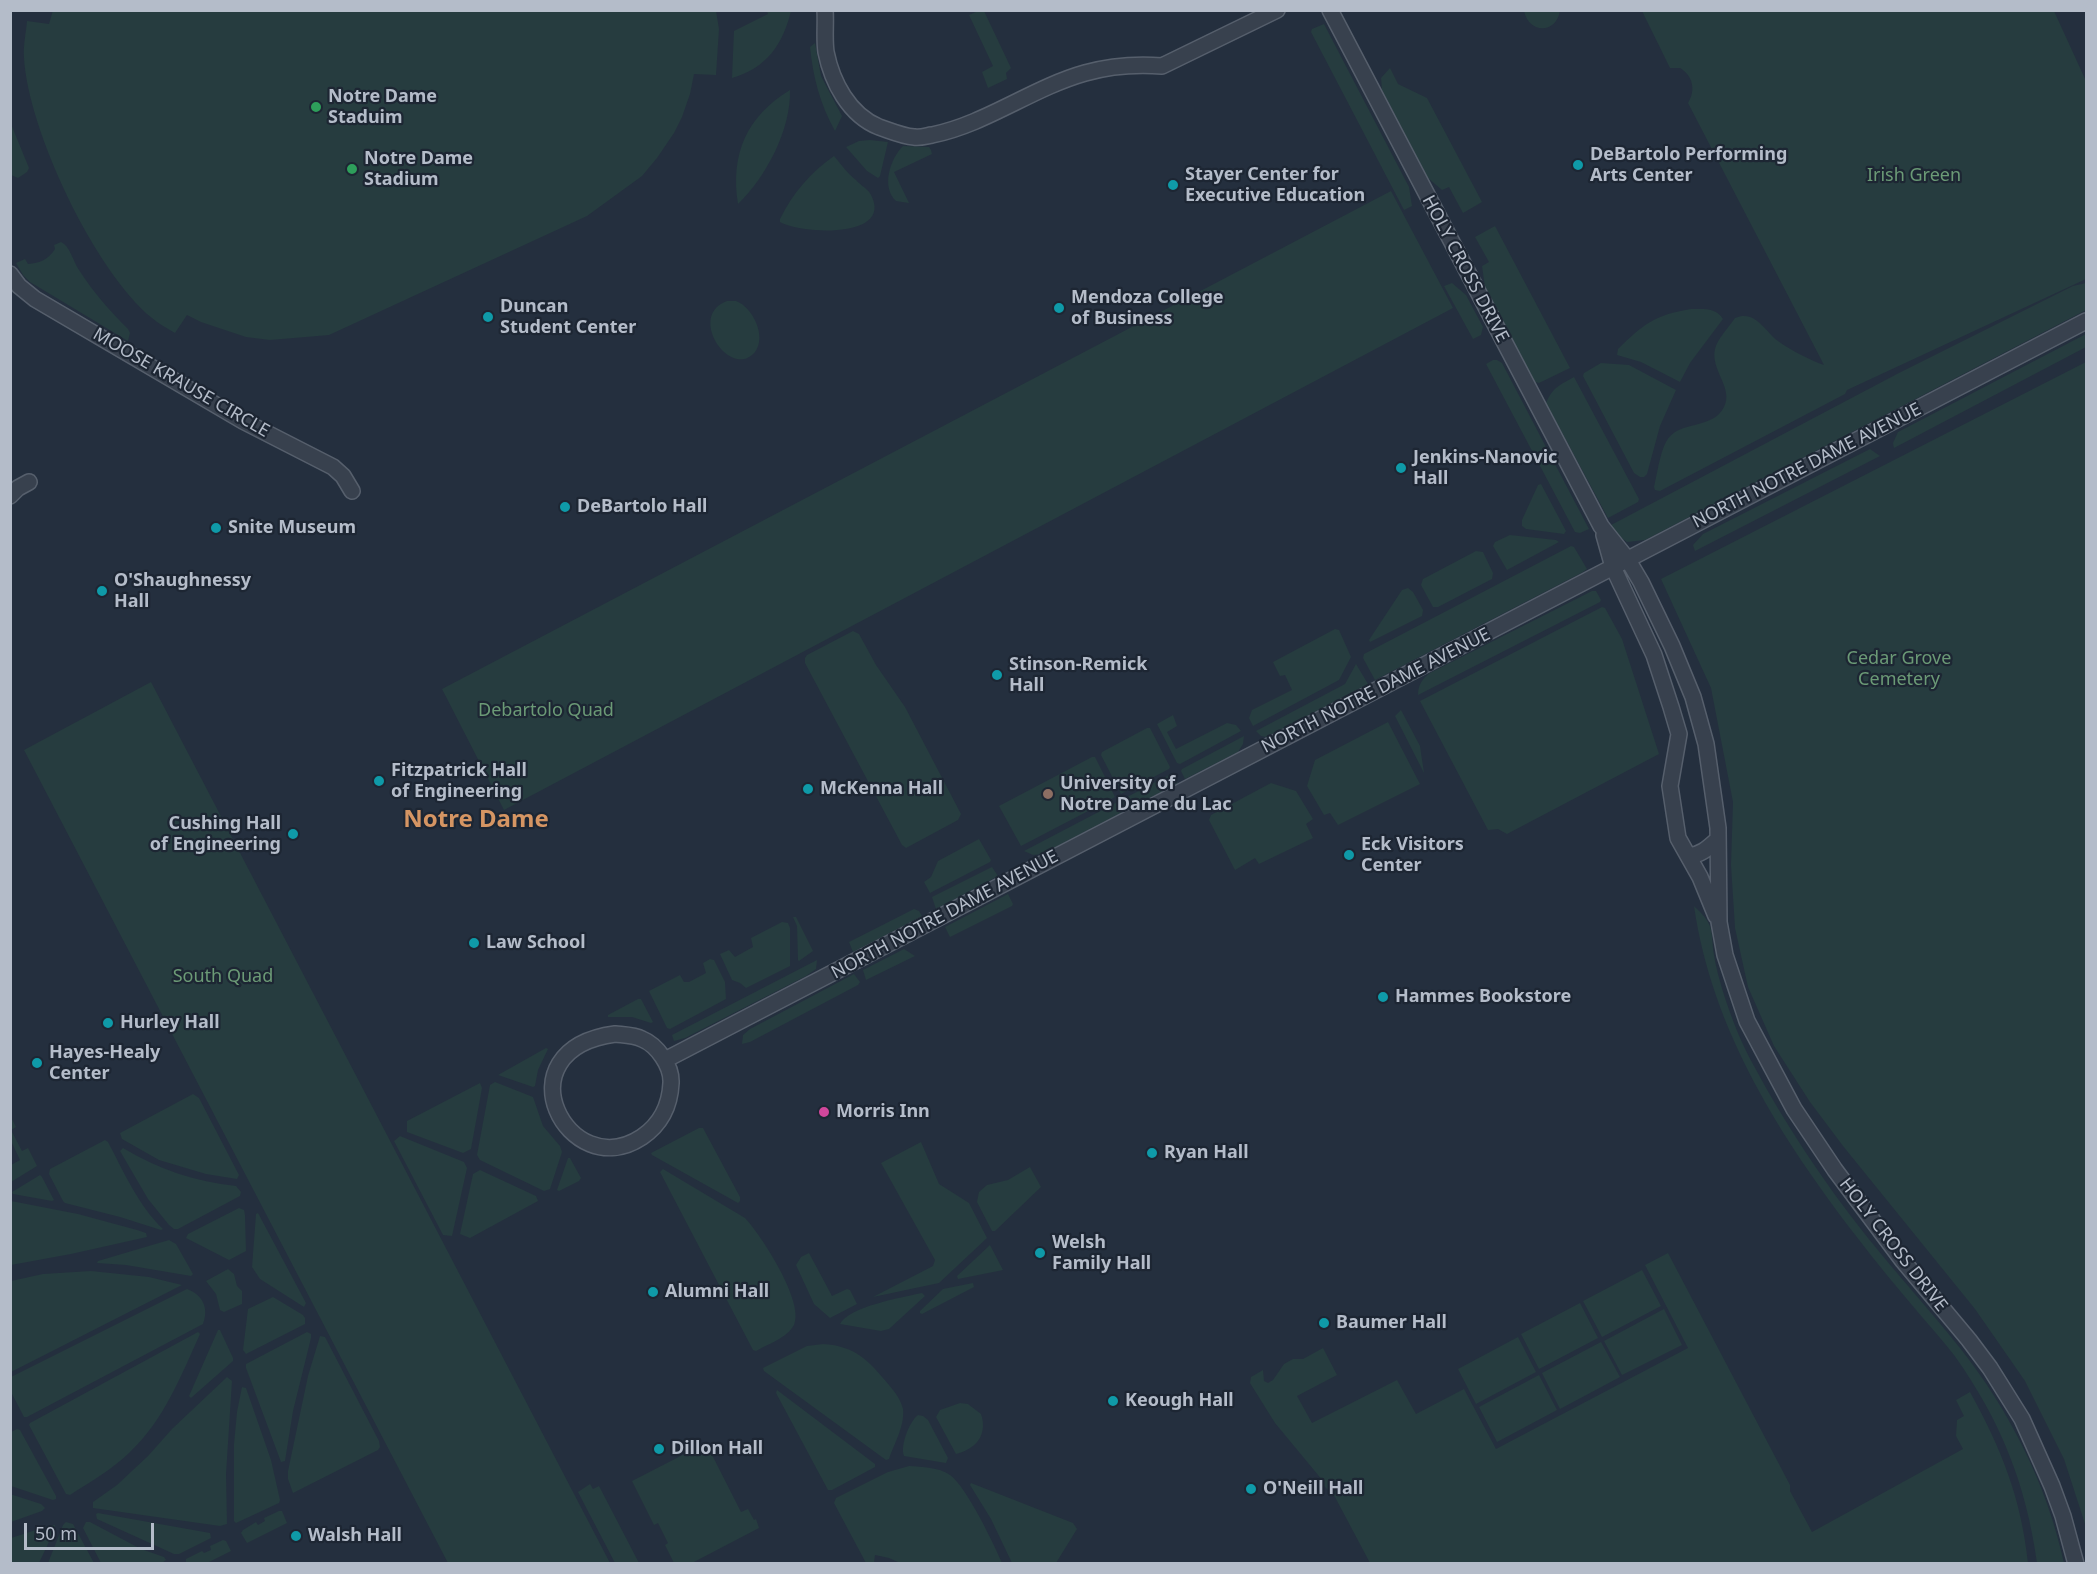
<!DOCTYPE html>
<html>
<head>
<meta charset="utf-8">
<style>
  body { margin:0 }
  #map { position:relative; width:2097px; height:1574px; overflow:hidden; background:#242f3e; font-family:"Noto Sans",sans-serif }
  canvas { display:block }
  .frame { position:absolute; inset:0; border:12px solid #b4bcc9; pointer-events:none }
  .scale { position:absolute; left:24px; top:1523px; width:130px; height:27px; box-sizing:border-box; border:3px solid #b4bcc9; border-top:0; padding-left:8px; font-size:18px; line-height:21px; white-space:nowrap; color:#b4bcc9; -webkit-text-stroke:4px #1d2633; paint-order:stroke }
</style>
</head>
<body>
<div id="map">
<canvas width="2097" height="1574"></canvas>
<div class="frame"></div>
<div class="scale">50 m</div>
</div>
<script>
const c = document.querySelector('canvas').getContext('2d');
c.lineJoin = 'round';
function fill(path, color) {
  c.fillStyle = color;
  c.fill(path, 'evenodd');
}
function trace(path, color, width, dash) {
  c.strokeStyle = color;
  c.lineWidth = width;
  c.lineCap = dash ? 'butt' : 'round';
  c.setLineDash(dash || []);
  c.stroke(path);
}
function write(font, color, halo, rows, align = 'center') {
  c.font = font + ' "Noto Sans",sans-serif';
  c.lineWidth = 4.5;
  c.setLineDash([]);
  c.textBaseline = 'middle';
  c.strokeStyle = halo;
  c.fillStyle = color;
  for (const [text, x, y, turn = 0] of rows) {
    c.save();
    c.translate(x, y);
    c.rotate((+turn || 0) * Math.PI / 180);
    c.textAlign = isNaN(turn) ? turn : align;
    if (halo) c.strokeText(text, 0, 0);
    c.fillText(text, 0, 0);
    c.restore();
  }
}
fill(new Path2D(`
  M53,10L716,11L719,29L716,75L694,74L690,94L682,117L674,133L657,158L642,176L587,216L329,335L270,340L246,337L201,322L187,315L175,333C167,328 159,324 152,318C95,272 28,130 24,58C23,46 26,33 27,21L49,24Z
  M767,11H791C783,44 767,68 732,78L734,31L768,14Z
  M978,11H984L1011,68L1006,73L1007,79L988,88L982,72L993,66L969,15Z
  M1560,11C1556,34 1529,34 1524,11Z
  M1642,11H2054L2086,81V279L1847,390L1845,394L1660,491L1655,490L1654,487C1657,474 1660,453 1666,442C1678,419 1712,431 1724,407C1734,388 1710,370 1715,349C1717,339 1729,327 1735,318C1755,309 1765,331 1778,341C1790,350 1810,360 1824,365L1688,103C1696,90 1693,76 1680,68H1670Z
  M1324,24L1409,187L1412,206L1404,210L1311,32L1312,29Z
  M815,43L821,76L842,116L835,131C820,104 813,77 810,47Z
  M1390,68L1398,84L1427,98L1482,202L1463,213L1449,187L1442,190L1428,178L1382,90L1381,78Z
  M790,90C791,130 766,177 738,204C730,154 747,116 790,90Z
  M11,124L29,168L27,172L18,178L11,175Z
  M870,140L888,142L880,176L878,178L867,171L846,147L859,141Z
  M903,146L929,147L931,150L932,154L894,172L909,203L896,201C881,187 890,159 903,146Z
  M834,156C841,164 847,173 856,180C861,186 869,189 872,197C891,239 800,234 780,222V219C793,193 810,173 834,156Z
  M1391,191L1453,308L504,810L442,689Z
  M1495,226L1570,368L1539,383L1535,382L1485,287L1482,266L1489,262L1475,237Z
  M61,242C70,246 73,261 79,270C93,292 110,311 128,329L130,333L128,341L30,282L23,275L16,263L25,259L28,264C40,263 48,260 55,249L54,245Z
  M1452,283L1466,295L1483,327L1481,335L1473,339L1444,286Z
  M2086,283V310L1645,540L1627,542L1616,534L1611,525L1897,374L2073,286Z
  M727,301C727,301 735,301 736,301C753,307 767,337 755,352C731,381 686,316 727,301Z
  M1691,309C1703,309 1716,307 1723,319L1690,363L1680,382L1641,362L1617,355L1618,349C1644,324 1654,315 1691,309Z
  M2086,334V347L1894,448L1893,443L1898,432Z
  M1493,360H1497L1502,363L1589,529L1580,533L1575,532L1486,364Z
  M2086,362V1527L2064,1459L2025,1381L1975,1309L1843,1146L1810,1102L1774,1046L1748,987L1735,928L1731,865L1733,802L1711,688L1661,579Z
  M1601,363L1629,365L1676,390L1660,426L1647,474L1644,477H1640L1634,473L1583,376L1584,373Z
  M1574,377L1639,499L1638,502L1608,518L1546,403C1553,387 1560,385 1574,377Z
  M1870,449L1880,456L1695,551L1693,545L1703,534Z
  M1541,484L1566,531L1564,534L1526,529L1522,526V520L1538,485Z
  M1510,535L1556,540L1559,542L1507,570L1493,546L1495,542Z
  M1571,546L1574,547L1587,569L1583,572L1375,680L1363,658L1364,654Z
  M1476,551L1483,552L1493,573L1492,579L1438,607H1433L1421,585L1423,579Z
  M1408,588L1413,592L1423,610L1422,616L1370,642L1369,640L1402,590Z
  M1592,591H1596L1601,600L1600,602L1418,695C1418,685 1422,679 1430,673Z
  M1602,607L1605,608L1622,639L1659,754L1507,834L1498,829L1488,830L1420,701Z
  M1335,629L1339,630L1351,657L1339,680L1253,726L1249,718L1252,710L1292,690L1285,675L1280,676L1273,662Z
  M853,631L859,634L876,665L905,707L961,814L958,820L906,848L902,845L805,663V658L807,655Z
  M1356,664L1368,684L1267,737L1261,736L1256,731L1345,684Z
  M151,682L610,1563H448L24,750Z
  M1401,710L1420,746L1424,773L1395,716Z
  M1173,715L1177,726L1167,732L1176,749L1227,723L1236,725L1241,731L1180,764L1177,763L1157,724Z
  M1388,722L1420,784L1338,825L1330,813L1324,815L1307,786L1315,760Z
  M1147,728H1150L1170,767L1169,769L1121,794L1101,755L1102,752Z
  M1244,736L1243,744L1238,752L1185,779L1181,771L1182,769Z
  M1092,757H1095L1115,797L1021,846L999,806Z
  M1171,774L1178,783L1042,854L1033,855L1024,851Z
  M1271,783L1296,791L1313,819L1306,824L1313,838L1259,864L1255,858L1235,870L1209,820L1211,815Z
  M979,839L991,860L990,862L930,893L924,882L931,877L938,861Z
  M992,867L998,876L936,909L932,897Z
  M1008,894L1013,904L1012,906L950,937L945,927Z
  M1694,906C1699,911 1706,917 1709,924C1713,932 1712,946 1714,955C1716,968 1720,982 1724,995C1732,1019 1741,1043 1754,1066C1785,1124 1823,1181 1864,1233C1895,1272 1929,1309 1960,1348C2010,1411 2047,1485 2064,1563H2037C2026,1484 2001,1421 1954,1355C1944,1342 1933,1330 1922,1317C1900,1291 1877,1264 1856,1236C1781,1138 1712,1031 1694,906Z
  M914,909L919,911L922,916L853,952L849,942Z
  M793,917H796L813,951L799,961L798,960L797,926Z
  M782,922L788,923L790,928V966L746,988L740,983L732,980L720,954L729,950L735,957L753,947L751,938Z
  M904,949L915,956L866,980L863,970Z
  M710,959L714,960L725,982L726,999L670,1029L667,1028L649,991L680,975L684,982H689L706,973L703,963Z
  M817,960L816,969L806,976L685,1038L674,1041L672,1035Z
  M854,974L860,982L858,985L750,1042L742,1044L743,1035L750,1029Z
  M638,999H641L653,1022L651,1023L632,1017H608V1015Z
  M546,1048L548,1049L538,1070L535,1086L533,1087L498,1075Z
  M495,1082L533,1097L543,1126L560,1146L562,1152L550,1189L544,1191L480,1160L477,1155L490,1085Z
  M480,1083L482,1088L471,1149L463,1153L407,1132V1121Z
  M193,1094L199,1098L239,1175L237,1179L206,1174L159,1160L122,1139L120,1133Z
  M11,1117L16,1127L11,1130L22,1151L28,1148L37,1166L11,1182V1165L20,1160L11,1141Z
  M699,1128H703L740,1197V1201L738,1203L652,1155L651,1153Z
  M400,1136L464,1162L467,1168L452,1236L443,1235L394,1141Z
  M105,1140L108,1142C124,1172 138,1205 163,1229L161,1230L120,1217L65,1203L63,1201L49,1174L50,1169Z
  M921,1142L939,1184L969,1203L987,1238L939,1283L873,1297L933,1266L935,1260L881,1163Z
  M123,1148C158,1169 196,1182 236,1186L241,1192L240,1196L178,1229H174L169,1225L148,1199L120,1151Z
  M568,1158H570L581,1178L579,1181L559,1191L557,1190Z
  M1030,1167L1041,1187L995,1231H992L977,1202L979,1192L987,1185L1008,1180Z
  M663,1169L745,1218C761,1235 805,1302 794,1325C787,1338 768,1344 756,1351L753,1350L660,1172Z
  M480,1170L536,1196L538,1201L470,1238L460,1234L473,1174Z
  M40,1175L42,1177L54,1200L52,1201L13,1194L12,1192Z
  M11,1201L78,1214L137,1230L146,1233L147,1237L71,1254L11,1265Z
  M239,1208L244,1210L245,1215L246,1251L229,1260L186,1238L188,1234Z
  M258,1213L306,1303L304,1307L260,1279L252,1267L256,1214Z
  M169,1240L176,1244L193,1274L191,1276L126,1265L97,1263L98,1261Z
  M990,1245L1003,1270L958,1279L957,1276Z
  M809,1253L832,1296L847,1289L850,1290L857,1304L830,1318L814,1304L796,1265L801,1257Z
  M1668,1253L1790,1485V1491L1812,1532L1963,1449L1956,1436L1957,1420L1964,1416L1956,1400L1970,1392C2002,1450 2021,1498 2028,1563H1370L1335,1497L1323,1485V1481L1275,1423L1250,1383L1251,1377L1263,1370L1264,1381L1268,1383L1273,1380L1284,1364L1293,1359H1303L1323,1348L1337,1375L1297,1396L1312,1423L1397,1380L1416,1414L1464,1389L1496,1449L1688,1348L1645,1265Z
  M228,1269L234,1274L237,1286L242,1291V1304L224,1312L220,1310L216,1294L206,1281Z
  M1642,1270L1661,1306L1602,1337L1583,1301Z
  M91,1271L149,1277L182,1285L11,1372V1281L43,1274Z
  M973,1283L974,1287L922,1314L920,1313V1311L943,1289Z
  M187,1289C203,1295 209,1308 203,1324L27,1417H24L11,1392V1377Z
  M922,1293L925,1296L889,1329L881,1331L840,1324C848,1307 903,1297 922,1293Z
  M273,1297L303,1315L305,1318V1324L246,1354L243,1350L248,1309Z
  M1580,1303L1598,1338L1539,1369L1521,1334Z
  M1664,1309L1682,1345L1622,1375L1604,1341Z
  M218,1330H220L233,1358V1361L191,1398L189,1396Z
  M198,1332L200,1334C181,1376 164,1420 130,1452C113,1469 90,1482 70,1495L66,1494L29,1425L30,1423Z
  M307,1332L311,1334V1338L293,1411L285,1461L281,1462L246,1368V1364Z
  M320,1336L325,1337L379,1441L380,1447L378,1450L293,1493L288,1479V1471L308,1376Z
  M1518,1337L1536,1372L1476,1404L1458,1369Z
  M1601,1342L1620,1377L1560,1409L1542,1373Z
  M823,1344C856,1346 869,1361 889,1385C895,1392 901,1400 903,1409C905,1426 894,1444 889,1459L886,1460L764,1371L763,1368L807,1346Z
  M1539,1375L1557,1410L1497,1442L1479,1407Z
  M227,1377L232,1381L226,1474L227,1524L220,1526L93,1508V1502L117,1485L148,1456L172,1429Z
  M242,1387L246,1388L271,1460L280,1500L279,1503L236,1523L234,1521V1444L237,1412Z
  M777,1390L875,1464V1467L832,1490H828L776,1393Z
  M960,1403L968,1404L981,1414C988,1435 976,1449 956,1454L936,1417L940,1410Z
  M918,1415L923,1416L928,1420L948,1458L946,1463L904,1456C900,1446 909,1422 918,1415Z
  M17,1429L20,1430L56,1496V1499L53,1500L11,1486V1432Z
  M706,1443L741,1512L748,1509L754,1520L756,1519L759,1528L692,1563H674L665,1545L668,1543L658,1523L654,1525L632,1481Z
  M909,1466C923,1467 938,1467 950,1475C966,1486 994,1544 1002,1563H900L889,1558L875,1555L874,1563H866L834,1503L836,1498L888,1472Z
  M971,1483L1073,1523L1077,1529L1056,1563H1012L991,1519L970,1485Z
  M590,1484L593,1489L599,1486L639,1563H615L578,1492Z
  M10,1494L41,1504L45,1508L42,1511L11,1522Z
  M279,1511H282L287,1523L247,1543L241,1533L243,1530L256,1522L258,1525L265,1521L264,1518Z
  M98,1513L210,1533L211,1538L179,1554H174L97,1519L96,1514Z
  M66,1522L73,1524L94,1563H48L63,1525Z
  M86,1522H90L141,1549L164,1557L166,1560L162,1563H101L83,1528Z
  M51,1525H55V1529L39,1563H11V1538Z
  M223,1540L226,1541L231,1551L207,1563H186V1559L202,1551L204,1553L211,1550L210,1546Z`), '#263c3f');
const street = new Path2D(`
  M825,10C826,24 824,38 826,52C832,82 849,115 879,127C891,131 902,136 914,137C920,138 926,136 932,135C986,124 1032,88 1085,73C1110,66 1136,64 1162,66L1277,10
  M1330,10L1601,526L1628,560L1641,582L1672,646L1693,697L1706,744L1718,828L1719,922L1725,955L1747,1021L1794,1109L1835,1170L1903,1261L1969,1340L1990,1368L2022,1419L2052,1486L2063,1516L2076,1564
  M10,274L19,286L35,299L243,421L333,467L343,476L352,491
  M10,496L18,488L29,482
  M1604,535L1613,567L1654,655L1671,707L1679,734L1670,786L1678,838L1700,877L1716,916
  M1688,856C1701,855 1708,848 1718,839
  M615,1034C623,1035 634,1035 642,1039C657,1045 672,1066 671,1083C670,1105 661,1124 642,1137C568,1186 498,1050 615,1034Z
  M665,1060L2086,321`);
trace(street, '#565f6c', 18);
trace(street, '#38414e', 15);
for (const [x, y, r, color] of [
  [316,107,6,"#2e9e5b"],
  [1578,165,6,"#0f9aa8"],
  [352,169,6,"#2e9e5b"],
  [1173,185,6,"#0f9aa8"],
  [1059,308,6,"#0f9aa8"],
  [488,317,6,"#0f9aa8"],
  [1401,468,6,"#0f9aa8"],
  [565,507,6,"#0f9aa8"],
  [216,528,6,"#0f9aa8"],
  [102,591,6,"#0f9aa8"],
  [997,675,6,"#0f9aa8"],
  [379,781,6,"#0f9aa8"],
  [808,789,6,"#0f9aa8"],
  [1048,794,6,"#8d6e63"],
  [293,834,6,"#0f9aa8"],
  [1349,855,6,"#0f9aa8"],
  [474,943,6,"#0f9aa8"],
  [1383,997,6,"#0f9aa8"],
  [108,1023,6,"#0f9aa8"],
  [37,1063,6,"#0f9aa8"],
  [824,1112,6,"#d1479c"],
  [1152,1153,6,"#0f9aa8"],
  [1040,1253,6,"#0f9aa8"],
  [653,1292,6,"#0f9aa8"],
  [1324,1323,6,"#0f9aa8"],
  [1113,1401,6,"#0f9aa8"],
  [659,1449,6,"#0f9aa8"],
  [1251,1489,6,"#0f9aa8"],
  [296,1536,6,"#0f9aa8"]
]) {
  const dot = new Path2D();
  dot.arc(x, y, r, 0, 2 * Math.PI);
  c.fillStyle = color;
  c.fill(dot);
  trace(dot, '#1d2633', 2);
}
write('bold 18px', '#b4bcc9', '#1d2633', [
  ["Notre Dame",328,97],
  ["Staduim",328,118],
  ["DeBartolo Performing",1590,155],
  ["Arts Center",1590,176],
  ["Notre Dame",364,159],
  ["Stadium",364,180],
  ["Stayer Center for",1185,175],
  ["Executive Education",1185,196],
  ["Mendoza College",1071,298],
  ["of Business",1071,319],
  ["Duncan",500,307],
  ["Student Center",500,328],
  ["Jenkins-Nanovic",1413,458],
  ["Hall",1413,479],
  ["DeBartolo Hall",577,507],
  ["Snite Museum",228,528],
  ["O'Shaughnessy",114,581],
  ["Hall",114,602],
  ["Stinson-Remick",1009,665],
  ["Hall",1009,686],
  ["Fitzpatrick Hall",391,771],
  ["of Engineering",391,792],
  ["University of",1060,784],
  ["Notre Dame du Lac",1060,805],
  ["McKenna Hall",820,789],
  ["Cushing Hall",281,824,"right"],
  ["of Engineering",281,845,"right"],
  ["Eck Visitors",1361,845],
  ["Center",1361,866],
  ["Law School",486,943],
  ["Hammes Bookstore",1395,997],
  ["Hurley Hall",120,1023],
  ["Hayes-Healy",49,1053],
  ["Center",49,1074],
  ["Morris Inn",836,1112],
  ["Ryan Hall",1164,1153],
  ["Welsh",1052,1243],
  ["Family Hall",1052,1264],
  ["Alumni Hall",665,1292],
  ["Baumer Hall",1336,1323],
  ["Keough Hall",1125,1401],
  ["Dillon Hall",671,1449],
  ["O'Neill Hall",1263,1489],
  ["Walsh Hall",308,1536]
], 'left');
write('18px', '#6b9a76', '#1d2633', [
  ["Irish Green",1914,176],
  ["Cedar Grove",1899,659],
  ["Cemetery",1899,680],
  ["Debartolo Quad",546,711],
  ["South Quad",223,977]
]);
write('18px', '#b4bcc9', '#1d2633', [
  ["HOLY CROSS DRIVE",1465,269,62],
  ["MOOSE KRAUSE CIRCLE",181,383,30],
  ["NORTH NOTRE DAME AVENUE",1807,466,-27],
  ["NORTH NOTRE DAME AVENUE",1376,691,-27],
  ["NORTH NOTRE DAME AVENUE",945,915,-28],
  ["HOLY CROSS DRIVE",1893,1245,52]
]);
write('bold 24px', '#d59563', '#1d2633', [
  ["Notre Dame",476,820]
]);
</script>
</body>
</html>
